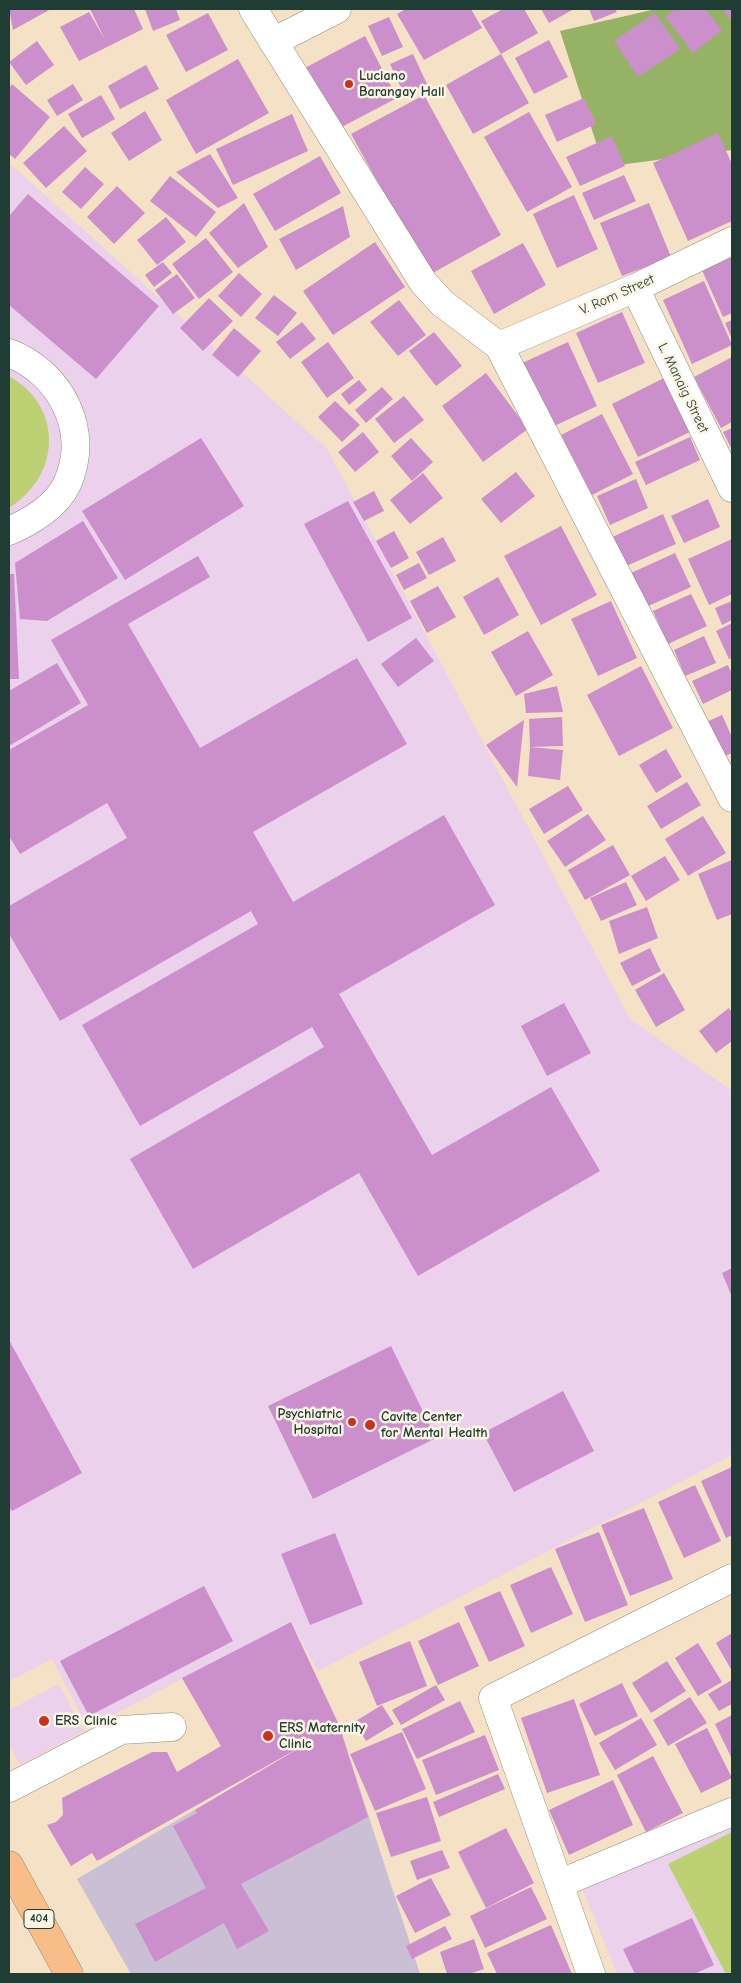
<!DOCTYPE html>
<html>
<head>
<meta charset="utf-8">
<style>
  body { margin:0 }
  #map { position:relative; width:741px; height:1983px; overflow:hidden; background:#f5e1c6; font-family:"Comic Neue",sans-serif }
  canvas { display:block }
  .frame { position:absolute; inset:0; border:10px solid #1f3d34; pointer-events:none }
</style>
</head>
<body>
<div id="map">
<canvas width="741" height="1983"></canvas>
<div class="frame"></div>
</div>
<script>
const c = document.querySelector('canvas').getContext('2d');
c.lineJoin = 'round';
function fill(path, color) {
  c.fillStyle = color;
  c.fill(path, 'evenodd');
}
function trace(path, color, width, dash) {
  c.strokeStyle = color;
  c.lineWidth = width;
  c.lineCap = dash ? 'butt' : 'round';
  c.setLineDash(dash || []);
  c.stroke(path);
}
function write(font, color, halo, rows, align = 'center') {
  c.font = font + ' "Comic Neue",sans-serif';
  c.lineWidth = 5;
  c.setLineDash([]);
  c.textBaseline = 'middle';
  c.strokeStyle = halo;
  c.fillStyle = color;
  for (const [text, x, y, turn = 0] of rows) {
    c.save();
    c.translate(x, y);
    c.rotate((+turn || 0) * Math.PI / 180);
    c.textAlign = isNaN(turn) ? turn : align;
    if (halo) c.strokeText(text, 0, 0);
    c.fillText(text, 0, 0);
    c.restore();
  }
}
fill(new Path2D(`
  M9,165L15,168L327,449L630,1019L732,1091V1455L318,1671L291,1622L88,1728L52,1659L9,1681Z
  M59,1684L84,1731L20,1765L9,1744V1710Z
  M732,1828V1974H617L582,1888Z`), '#ebd1eb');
fill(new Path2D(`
  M339,1725L420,1974H131L77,1879Z`), '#cbbfd5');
fill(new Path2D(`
  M9,376C64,407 61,476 9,508Z
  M732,1832V1974H726L668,1864Z`), '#bdd073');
fill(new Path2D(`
  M656,9H732V150L604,167L560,31Z`), '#96b265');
fill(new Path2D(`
  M9,9H51L13,30Z
  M90,9H134L143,29L79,61L60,27L89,12L105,40Z
  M145,9H176L180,20L153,31Z
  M406,9H471L482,28L424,60L397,14Z
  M503,9H524L538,33L501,54L481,21Z
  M541,9H574L549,23Z
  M589,9H615L617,12L594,21Z
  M675,9H705L722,30L693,53L665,17Z
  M722,9H732V21Z
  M208,13L228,50L186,72L166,35Z
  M655,13L680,49L638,77L614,41Z
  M389,17L403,47L382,56L368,26Z
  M365,36L397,98L334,131L301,70Z
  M549,40L568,77L534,94L515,58Z
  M37,41L54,65L26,85L9,62Z
  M413,54L427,84L404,94L390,64Z
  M501,54L529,103L473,134L446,85Z
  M238,59L269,113L196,154L166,100Z
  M146,65L159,89L120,109L108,86Z
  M12,84L50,117L15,159L9,154V89Z
  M73,84L83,100L57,116L47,100Z
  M101,95L115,119L82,138L68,114Z
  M424,95L501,235L429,275L351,134Z
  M584,98L596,124L557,142L545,115Z
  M145,111L162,140L129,161L111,133Z
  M529,112L572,187L527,212L484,137Z
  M292,114L308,151L233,185L216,149Z
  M64,126L87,151L46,188L23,163Z
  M718,133L732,164V221L688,241L653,163Z
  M612,136L625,166L580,186L566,157Z
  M210,154L238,198L218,208L176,172Z
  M320,156L341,193L275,231L253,194Z
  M85,167L104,184L81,209L62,192Z
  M624,175L636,201L594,220L582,193Z
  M170,176L216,212L196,237L150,201Z
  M117,186L145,213L114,244L87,217Z
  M28,194L159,306L96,379L9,305V216Z
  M574,195L598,249L557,268L533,214Z
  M244,203L268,247L238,268L209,233Z
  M649,203L671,257L622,276L600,223Z
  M343,206L350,237L296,270L279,239Z
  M166,217L186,242L157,265L137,240Z
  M206,238L233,272L199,299L172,264Z
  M375,242L405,287L333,335L303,291Z
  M523,243L546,285L494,314L471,271Z
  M732,254V313L723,317L701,268Z
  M163,262L172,273L154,287L145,275Z
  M239,273L262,294L241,317L218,296Z
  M177,274L195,298L173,314L155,290Z
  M704,281L732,345L692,364L663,300Z
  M274,295L297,313L278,336L255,318Z
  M209,298L233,321L203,351L180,328Z
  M399,300L426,335L398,356L370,322Z
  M622,312L645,363L598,383L576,333Z
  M732,320V339L725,323Z
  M302,322L316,339L290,359L276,342Z
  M234,328L261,351L238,377L212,355Z
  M434,332L462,366L436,386L409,351Z
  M328,342L354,378L327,398L301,362Z
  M568,342L597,406L550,428L520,364Z
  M732,357V422L721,428L694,377Z
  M486,373L528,429L483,462L442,406Z
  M666,377L692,431L638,457L612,404Z
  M359,380L367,390L349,405L341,394Z
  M382,387L393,399L366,423L355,410Z
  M404,396L424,420L394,443L375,419Z
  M335,401L360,425L342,442L318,417Z
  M602,414L633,474L592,495L561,435Z
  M732,428V450L723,432Z
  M363,432L379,452L355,472L338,452Z
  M690,437L700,460L646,485L635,462Z
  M201,438L244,506L125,580L82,511Z
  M411,438L433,462L412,481L391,456Z
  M516,472L535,496L501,523L481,499Z
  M423,473L443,498L410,524L390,500Z
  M636,479L648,508L610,525L597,496Z
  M374,491L384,511L364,521L353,502Z
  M708,499L720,527L684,543L671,516Z
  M348,501L412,618L368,642L304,524Z
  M663,514L676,544L624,567L610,538Z
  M83,521L118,578L47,621L20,619L15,563Z
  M561,526L597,595L541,625L504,556Z
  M394,531L409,558L391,568L376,541Z
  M443,537L456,561L429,575L416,552Z
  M732,539V594L709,605L688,559Z
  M675,553L691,587L646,607L631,573Z
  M198,556L210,577L128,624L200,748L357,658L407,744L253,832L293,902L444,815L495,905L339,994L432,1155L551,1087L600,1171L418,1276L359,1173L193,1269L130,1159L324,1047L312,1027L140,1126L82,1025L258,924L251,911L60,1021L9,934V906L127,838L107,803L20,854L9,836V750L88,705L51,640Z
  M419,563L427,578L404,590L396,575Z
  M9,574H14L19,679H9Z
  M498,577L519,615L484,635L463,597Z
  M438,586L456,617L427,633L410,601Z
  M691,594L707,626L668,644L653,611Z
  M611,601L637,658L598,676L571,619Z
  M732,601V620L722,625L715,608Z
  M732,623V658L729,659L716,631Z
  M528,631L553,675L516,696L491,652Z
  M704,636L716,663L685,676L674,650Z
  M416,638L434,661L398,687L381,664Z
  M57,663L81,703L9,746V691Z
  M728,665L732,674V690L703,704L692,681Z
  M641,666L673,728L619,756L587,695Z
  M557,686L563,712L526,713L524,694Z
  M722,715L732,737V753L720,758L704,723Z
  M562,717L563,746L530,747L529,719Z
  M524,720L517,787L486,745Z
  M530,747L563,750L560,780L528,776Z
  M666,749L682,777L656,793L639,765Z
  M687,782L701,805L661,829L647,806Z
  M568,786L583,810L544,834L529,809Z
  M588,814L606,840L565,867L547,841Z
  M703,816L726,853L688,876L665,839Z
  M613,845L630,875L585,900L568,870Z
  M665,856L680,880L646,901L631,876Z
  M732,860V914L717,920L698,874Z
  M626,882L637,905L601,921L590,898Z
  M647,907L658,938L619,954L609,921Z
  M650,948L661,971L632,986L620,963Z
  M664,973L685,1010L656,1027L635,990Z
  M564,1003L591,1053L547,1076L521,1026Z
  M729,1008L732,1013V1041L716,1053L699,1031Z
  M732,1268V1297L722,1273Z
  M9,1340L82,1473L12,1511L9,1507Z
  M391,1346L436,1438L313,1499L268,1406Z
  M563,1391L594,1451L514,1492L483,1433Z
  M732,1467V1535L726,1538L701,1481Z
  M695,1485L721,1541L684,1558L658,1502Z
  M644,1508L673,1579L630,1596L601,1525Z
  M599,1532L628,1605L585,1622L555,1549Z
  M335,1533L363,1604L310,1625L281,1554Z
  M551,1567L573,1614L531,1633L510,1585Z
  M204,1586L233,1641L89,1716L60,1661Z
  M500,1591L525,1646L489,1662L464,1607Z
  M291,1622L339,1725L368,1817L241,1884L269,1931L237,1949L224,1923L155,1962L135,1924L206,1888L173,1826L197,1813L195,1810L306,1744L97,1861L92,1853L71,1866L47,1825L56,1822L63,1815L62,1798L152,1752H167L177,1772L221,1746L182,1678Z
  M459,1622L479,1666L438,1685L418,1641Z
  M732,1633V1671L716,1643Z
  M410,1641L427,1686L377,1706L359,1662Z
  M698,1643L722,1682L698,1696L675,1658Z
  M667,1661L686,1691L651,1713L632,1683Z
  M732,1680V1704L719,1711L708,1694Z
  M622,1683L638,1716L595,1736L579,1704Z
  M436,1685L445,1700L401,1725L392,1710Z
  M690,1697L707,1723L668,1746L653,1720Z
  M574,1699L600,1775L547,1793L521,1718Z
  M460,1701L475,1732L417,1759L402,1729Z
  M382,1705L394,1724L366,1741L354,1722Z
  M732,1715V1759L715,1724Z
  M641,1718L657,1745L615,1770L599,1743Z
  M707,1728L732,1778L701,1793L675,1744Z
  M402,1732L426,1789L375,1811L350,1754Z
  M485,1735L499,1770L436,1795L422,1760Z
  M653,1756L683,1813L646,1832L617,1775Z
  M498,1774L505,1789L439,1817L433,1802Z
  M613,1780L633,1825L569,1855L549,1810Z
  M427,1797L441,1841L391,1857L376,1813Z
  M506,1828L534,1883L486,1908L458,1852Z
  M442,1850L450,1868L417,1880L410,1861Z
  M431,1878L451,1915L415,1933L396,1896Z
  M531,1887L547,1919L485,1948L470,1916Z
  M692,1918L714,1965L694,1974H635L623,1949Z
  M551,1925L572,1974H497L487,1953Z
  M445,1926L452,1939L412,1959L406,1946Z
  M474,1939L484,1969L469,1974H447L440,1952Z`), '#cb8fcc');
const minor = new Path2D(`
  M253,9L423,282L442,303L499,346L732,798
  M273,42L337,9
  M635,288L732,488
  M499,346L635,288L732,241
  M9,353C61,373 91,431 67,484C57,506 30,522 9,531
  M9,1788L121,1730L172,1727
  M561,1883L732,1812
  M591,1974L493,1698L732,1578`);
const major = new Path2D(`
  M9,1865L69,1974`);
trace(minor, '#8a8f7d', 29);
trace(major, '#8a8f7d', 29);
trace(minor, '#fff', 28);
trace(major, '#f8bd89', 28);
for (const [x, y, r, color] of [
  [349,84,5,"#c8321e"],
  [352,1422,5,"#c8321e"],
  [370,1425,6,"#c8321e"],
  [44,1721,6,"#c8321e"],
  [268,1736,6,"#c8321e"]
]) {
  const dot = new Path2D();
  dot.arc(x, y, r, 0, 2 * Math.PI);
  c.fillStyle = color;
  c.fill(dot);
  trace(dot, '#fcf5e5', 2);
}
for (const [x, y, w] of [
  [39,1919,30]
]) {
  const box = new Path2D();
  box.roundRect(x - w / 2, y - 9.5, w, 19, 4);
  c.fillStyle = '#fcf5e5';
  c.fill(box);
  trace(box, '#1f3d34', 1);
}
write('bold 12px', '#1f3d34', null, [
  ["404",39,1919]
]);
write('bold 14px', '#1f3d34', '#fcf5e5', [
  ["Luciano",359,76],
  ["Barangay Hall",359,92],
  ["Psychiatric",342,1414,"right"],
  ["Hospital",342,1430,"right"],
  ["Cavite Center",381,1417],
  ["for Mental Health",381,1433],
  ["ERS Clinic",55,1721],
  ["ERS Maternity",279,1728],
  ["Clinic",279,1744]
], 'left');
write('14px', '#1f3d34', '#fcf5e5', [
  ["V. Rom Street",617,295,-24],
  ["L. Manaig Street",683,388,64]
]);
</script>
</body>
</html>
